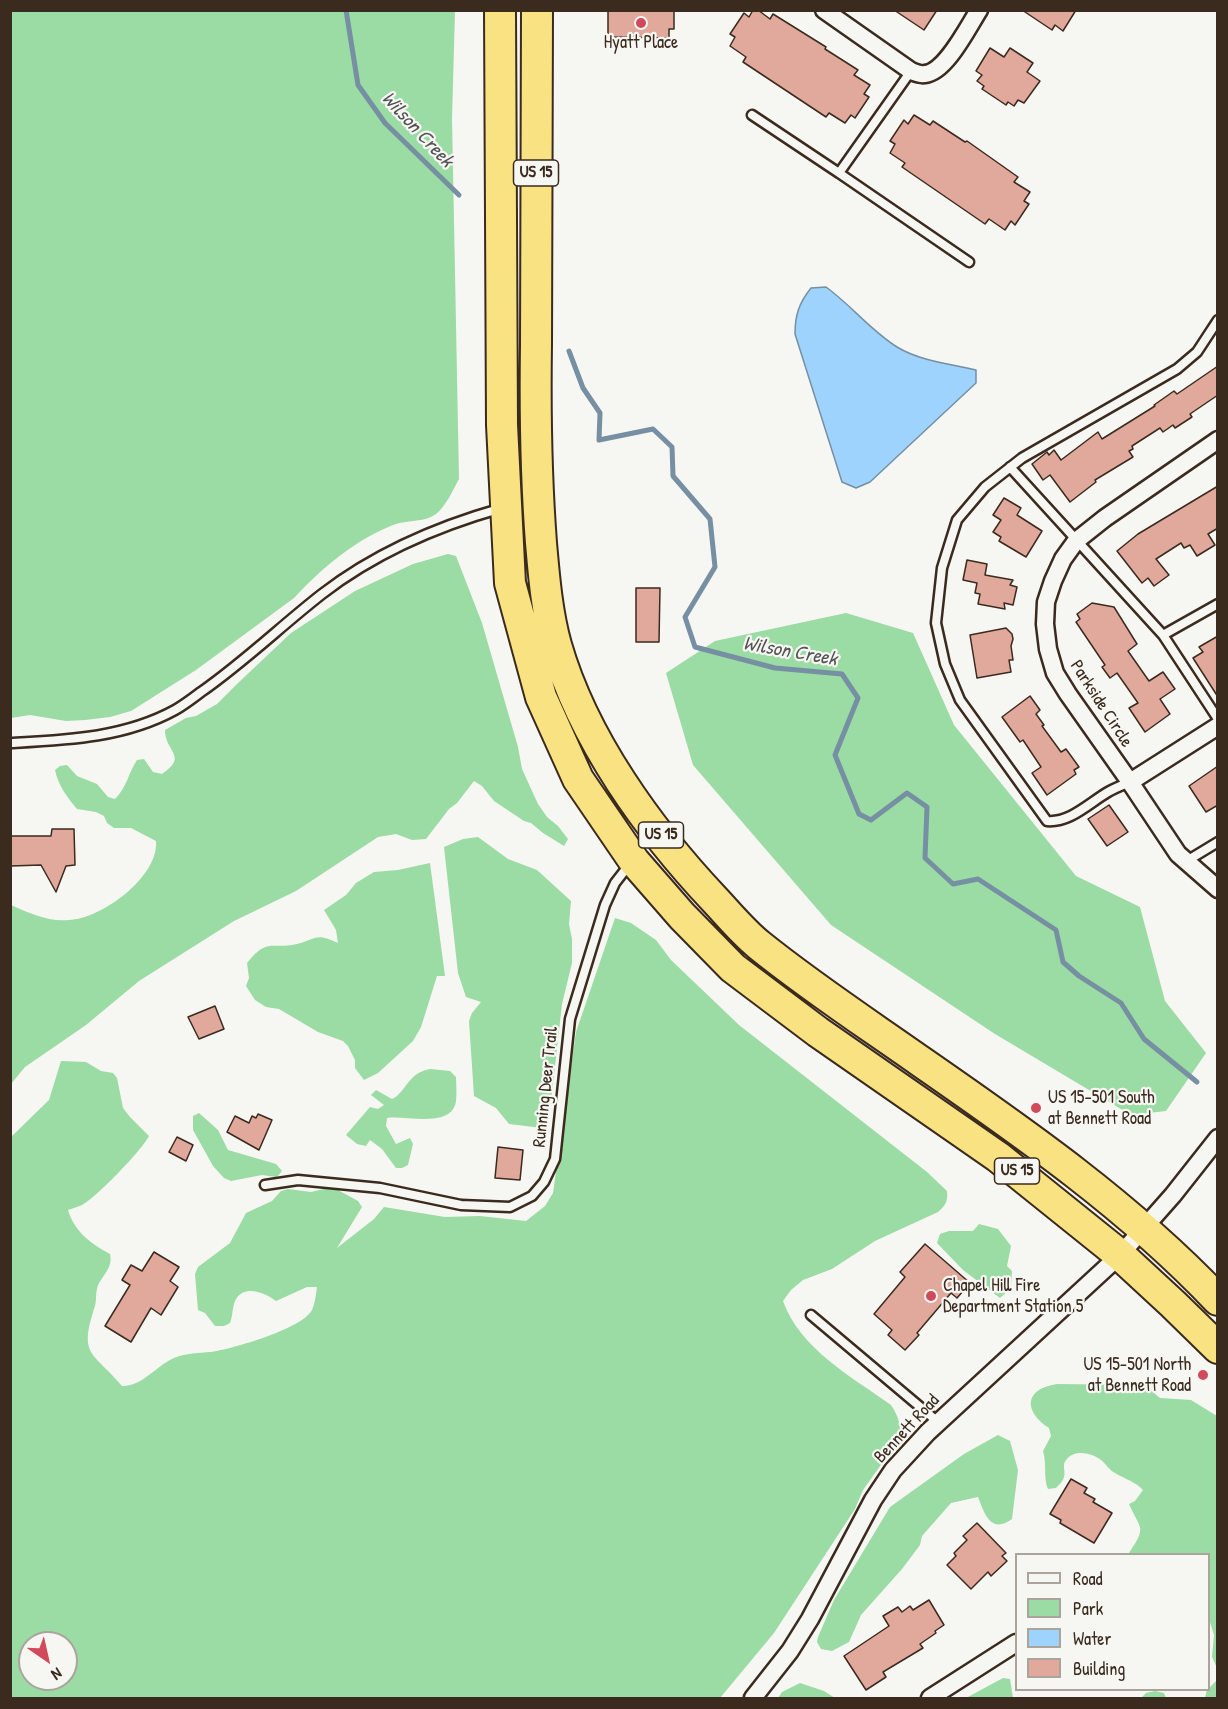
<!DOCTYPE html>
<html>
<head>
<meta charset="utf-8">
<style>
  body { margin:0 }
  #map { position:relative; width:1228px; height:1709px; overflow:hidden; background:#f6f6f2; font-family:"Patrick Hand",sans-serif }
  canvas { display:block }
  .frame { position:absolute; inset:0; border:12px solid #3b2a1e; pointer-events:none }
  .legend { position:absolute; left:1015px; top:1553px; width:195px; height:138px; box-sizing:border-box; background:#f6f6f2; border:2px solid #aba49d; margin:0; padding:8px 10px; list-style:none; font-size:18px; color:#3b2a1e }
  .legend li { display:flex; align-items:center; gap:12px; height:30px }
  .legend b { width:30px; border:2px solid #aba49d }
  .north { position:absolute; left:18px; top:1631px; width:60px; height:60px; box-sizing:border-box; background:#f6f6f2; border:2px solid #aba49d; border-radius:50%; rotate:146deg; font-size:16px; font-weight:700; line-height:24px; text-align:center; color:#3b2a1e }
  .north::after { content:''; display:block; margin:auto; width:21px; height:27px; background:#d1495b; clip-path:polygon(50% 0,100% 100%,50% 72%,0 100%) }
</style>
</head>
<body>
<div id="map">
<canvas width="1228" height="1709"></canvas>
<div class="frame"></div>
<ul class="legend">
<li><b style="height:8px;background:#f6f6f2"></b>Road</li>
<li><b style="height:16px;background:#9bdba4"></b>Park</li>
<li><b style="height:16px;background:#9dd3fc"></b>Water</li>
<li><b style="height:16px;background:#e1a89c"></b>Building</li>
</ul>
<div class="north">N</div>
</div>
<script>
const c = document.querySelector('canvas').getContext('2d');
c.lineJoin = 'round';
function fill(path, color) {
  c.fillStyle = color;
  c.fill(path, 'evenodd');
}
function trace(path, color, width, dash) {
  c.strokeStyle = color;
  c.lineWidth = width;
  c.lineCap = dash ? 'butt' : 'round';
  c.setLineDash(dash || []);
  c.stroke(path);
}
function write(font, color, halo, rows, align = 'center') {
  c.font = font + ' "Patrick Hand",sans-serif';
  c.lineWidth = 4.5;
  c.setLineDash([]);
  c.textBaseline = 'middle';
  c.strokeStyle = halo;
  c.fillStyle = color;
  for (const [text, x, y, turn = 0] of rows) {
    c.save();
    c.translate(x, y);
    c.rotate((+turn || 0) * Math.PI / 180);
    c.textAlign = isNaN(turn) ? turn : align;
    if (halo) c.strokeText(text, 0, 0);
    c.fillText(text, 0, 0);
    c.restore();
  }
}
fill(new Path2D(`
  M11,10L455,11L452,119L459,479C453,490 446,506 436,514C426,522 408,520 396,524C357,538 322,568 294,598L196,670L131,711L110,717L85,720L66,721L30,715L11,718Z
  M448,554L456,556L482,623L518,747L522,769L538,804L547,817L558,826L568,839L564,846L543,833L531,823L524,821L494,801L482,786L474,781L457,803L449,809L426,839L412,840L396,834L378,837L296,891L234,921L139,981L86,1025L25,1067L11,1084V905C29,913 48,922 69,920C101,919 159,877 156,841L131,828H114L107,823L104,816L96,812L77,809C67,797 58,785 55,770L60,766L67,765L77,776L97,784L108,797L115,799C127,787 128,774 137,760L144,759L153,772L162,774C189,756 165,752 165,730L186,718L196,716L217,704L237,684L291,633L355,591L413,564Z
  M846,613L913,633L954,725L1076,876L1140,907L1165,1001L1206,1053L1166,1111L1131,1115L995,1034L831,925L693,765L666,673L715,641Z
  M478,837L508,859L537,870L571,901L569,924L572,939V963L562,1004L550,1110L547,1124L542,1128L509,1124L496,1108L474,1096L469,1021L472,1013L481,1002L466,997L458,973L444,847L463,839Z
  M430,863L445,976H437L421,1027L413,1041L378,1073L364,1080L355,1068V1060L348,1046L343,1041L318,1032L279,1009L266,1007L255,1000L246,986L249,978L247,963C268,937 271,950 297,944C319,938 315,933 338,943L336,930L324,910L346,895L356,883L374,872L398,870Z
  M615,918L631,923L656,940L671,960L739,1025L927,1172L947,1191C948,1201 946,1205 938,1212L875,1241L832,1269L803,1280L791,1290L783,1301C800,1349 852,1377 891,1405C898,1415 903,1429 898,1441L863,1490L855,1509L774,1633L720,1698H11V1137L49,1100L61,1061L86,1062L101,1071L113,1073L117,1078L123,1108L130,1117L149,1136C142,1150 96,1198 82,1205C78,1207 73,1208 68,1210C74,1231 91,1244 110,1254C113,1266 105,1273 99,1283C95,1291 97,1298 95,1306C78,1357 93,1351 122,1386C142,1387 157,1365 174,1358C187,1353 198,1353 211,1352C232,1349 302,1329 312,1310C315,1304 316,1294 317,1287H307L276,1301C266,1293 245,1284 236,1299C232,1306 233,1316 230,1323L224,1326H215L205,1313L198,1310L195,1274L198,1267L230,1243L246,1213L272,1201L281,1191L288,1189L311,1192L328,1188L336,1189L358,1201L362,1207L337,1248L374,1219L384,1207L445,1217L480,1216L526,1221L545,1206L553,1193L576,1032ZM30,1643H66V1679H30Z
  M430,1069L450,1071L456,1077C456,1084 457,1093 456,1101C452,1129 406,1115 387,1118L386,1126L396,1144L410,1138L413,1144L408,1165L402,1168H396L382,1149L370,1140L366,1146L357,1144L346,1135L370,1107L378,1109L384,1105L371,1095L376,1090L392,1099C406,1093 407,1073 430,1069Z
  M199,1113L218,1130L228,1150L276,1164L282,1171L277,1177L262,1175L231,1181L224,1178L213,1166L193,1130V1116Z
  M979,1224L998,1229L1011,1246L1007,1266L1012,1271L1011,1288L1000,1298L963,1270L937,1243L940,1234L949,1231H973Z
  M1057,1384L1138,1385L1148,1388L1160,1398L1191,1400L1217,1416V1668L1212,1657L1214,1635L1209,1619L1208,1554H1125L1129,1553C1147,1526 1141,1531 1129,1504L1135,1501L1143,1490C1136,1482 1125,1479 1115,1473C1109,1470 1106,1464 1101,1460C1092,1453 1075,1449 1067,1459C1061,1465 1066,1470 1064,1477C1063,1481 1059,1485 1056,1488L1048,1489C1043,1477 1047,1464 1043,1451L1051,1436L1049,1428C1024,1412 1023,1389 1057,1384Z
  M998,1435L1010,1441L1018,1470L1012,1519C991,1534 985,1515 978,1497L951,1503L922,1536L920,1545L902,1569L861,1615L849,1642L832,1651L821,1649L817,1642L818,1637L834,1600L890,1507L964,1454Z
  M1003,1678L1010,1679L1013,1698H966Z
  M1217,1680V1698H1205L1207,1690Z
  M800,1683L824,1691L835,1698H778L782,1692Z
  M1155,1691L1164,1693L1166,1698H1141L1146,1693Z`), '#9bdba4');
const water = new Path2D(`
  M826,287C851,305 870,330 897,347C920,361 950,364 976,370V383L870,482L856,488L842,482L795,334C795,315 799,303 811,288Z`);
fill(water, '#9dd3fc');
trace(water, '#768fa3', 1.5);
trace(new Path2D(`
  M346,10L358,85L385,123L459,195
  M569,351L583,388L600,413L599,440L653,429L672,447L673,476L710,519L715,567L685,617L695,647L775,668L842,674L858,698L835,755L859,814L871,820L907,793L927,807L925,858L953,884L978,879L1056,930L1063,962L1079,976L1121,1003L1144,1039L1197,1082`), '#768fa3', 5);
const building = new Path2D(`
  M608,10H674V29H669V38L608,37Z
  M753,10H758L770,19L773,14L826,47L825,49L858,70L854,75L870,85L864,94L869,97L855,118L851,115L845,123L829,113L826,117L743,62L746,57L730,46L735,37L730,34L744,13L749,17Z
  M894,10H937L924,30Z
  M1022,10H1076L1063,31L1055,25L1052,30Z
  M990,48L1004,57L1010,48L1033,63L1027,72L1040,81L1024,103L1018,100L1014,106L1008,102L1006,105L982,89L984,86L977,81L982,75L976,71Z
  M914,115L930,125L933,121L965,142L967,141L1018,177L1014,182L1030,192L1024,201L1029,204L1015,225L1011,221L1005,230L989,219L985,224L902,167L905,163L890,153L895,144L890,141L904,120L908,124Z
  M1218,366V395L1190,414L1192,417L1175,428L1173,425L1163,432L1160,428L1132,446L1133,449L1129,451L1133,457L1095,480L1096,482L1070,502L1050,475L1043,480L1032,464L1047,452L1049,455L1054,450L1061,460L1098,432L1102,439L1155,406L1154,405L1174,391L1177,394Z
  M1218,486V528L1208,534L1215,545L1197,556L1190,545L1184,548L1181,543L1156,559L1169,575L1154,586L1148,578L1142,583L1117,551L1138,534Z
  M1004,498L1021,508L1017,515L1042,531L1026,557L999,541L1001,537L993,532L1001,520L993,515Z
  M967,560L987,564L985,575L1013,580L1010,585L1017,587L1013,605L1004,603L1005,609L978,604L980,594L975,593L977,583L963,580Z
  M636,588H660L659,642H636Z
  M1092,603L1114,607L1137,644L1128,651L1149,681L1163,672L1175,689L1160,699L1170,714L1145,732L1129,708L1138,703L1117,673L1110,678L1102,667L1105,665L1076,622L1080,619L1077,614Z
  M1006,628L1012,634L1013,639L1011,646L1013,660H1009L1011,672L977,678L970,635Z
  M1218,636V697L1193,658L1203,652L1199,647Z
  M1030,696L1040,710L1036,714L1044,725L1042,726L1061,752L1066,749L1079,767L1074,770L1076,774L1047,795L1032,773L1041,767L1023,740L1020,742L1002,717Z
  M1218,766V805L1206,812L1189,786Z
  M1109,805L1128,832L1107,846L1088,819Z
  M52,829H74L75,865L66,866L56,892L41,865L10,866V836H51Z
  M215,1006L224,1029L199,1039L188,1017Z
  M258,1114L272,1120L259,1150L227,1132L235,1116L249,1123L252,1116L256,1118Z
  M177,1137L193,1145L186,1161L169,1152Z
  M498,1147L523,1150L520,1180L495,1178Z
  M925,1244L970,1283L957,1298L951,1293L917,1333L919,1335L905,1350L888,1335L892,1330L874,1314L905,1277L900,1272Z
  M154,1252L179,1267L170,1281L178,1287L161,1315L151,1308L131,1342L105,1326L130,1285L122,1280L131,1265L142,1271Z
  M1071,1479L1087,1488L1084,1493L1095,1499L1093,1502L1112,1513L1094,1543L1060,1523L1061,1520L1050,1514Z
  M977,1523L1006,1553L1002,1556L1007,1561L991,1576L988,1572L971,1589L947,1565L956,1556L954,1553L967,1540L963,1536Z
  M929,1600L944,1625L935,1631L936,1633L920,1644L923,1648L883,1672L886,1677L866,1690L844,1656L889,1626L883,1616L898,1607L902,1612L910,1606L913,1610Z`);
fill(building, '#e1a89c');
trace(building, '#3b2a1e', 1.5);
const lane = new Path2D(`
  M911,71L839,173L969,262
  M752,115L839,173
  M1010,467L1163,635L1218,719
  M1163,635L1218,604
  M10,743C66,740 124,738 175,710C184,705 193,698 201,692C244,662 281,626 322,594C375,553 438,526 502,508
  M1130,782C1123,785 1115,788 1108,792C1089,803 1070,823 1047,821L960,700L945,664L936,623L942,568L957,520L985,487L1022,458L1177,369L1197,352L1218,320
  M1185,862L1218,842
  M265,1185L298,1180L380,1188L461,1205L510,1207L532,1196L544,1182L555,1159L570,1019L605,905L615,883L629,865
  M811,1315L938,1422`);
const street = new Path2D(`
  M824,10L911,71C916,73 920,75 925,74C946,72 968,27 979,10
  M1218,440L1105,518L1076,541L1063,559L1053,581L1046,602L1045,624L1048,649L1055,673L1068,694L1130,782L1178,854L1218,889
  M1130,782L1218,726
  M753,1698L790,1651L810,1619L873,1500L893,1470L928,1432L1120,1255L1173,1195L1218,1138
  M930,1698L1016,1643`);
const highway = new Path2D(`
  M500,10L502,425L510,583L541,697L578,779L634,861L682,916L733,968L818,1032L998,1157L1120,1255L1173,1304L1218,1348
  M537,10C536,122 536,233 536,344C535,411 536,477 541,543C544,577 547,613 556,645C583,739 649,830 715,900C729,915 743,932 759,945C811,987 866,1023 920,1061C1024,1133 1130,1207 1218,1300`);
trace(lane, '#3b2a1e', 13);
trace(street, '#3b2a1e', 21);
trace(highway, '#3b2a1e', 34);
trace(lane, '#f6f6f2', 8);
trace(street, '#f6f6f2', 16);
trace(highway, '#f8e281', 30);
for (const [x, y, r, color] of [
  [641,23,6,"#d1495b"],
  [1036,1108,6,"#d1495b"],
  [931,1296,6,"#d1495b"],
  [1203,1375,6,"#d1495b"]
]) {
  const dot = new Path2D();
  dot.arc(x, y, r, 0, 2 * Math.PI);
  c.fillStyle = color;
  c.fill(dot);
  trace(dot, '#f6f6f2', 2);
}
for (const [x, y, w] of [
  [536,173,45],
  [661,835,45],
  [1017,1171,45]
]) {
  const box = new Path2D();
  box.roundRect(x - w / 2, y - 13, w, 26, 4.5);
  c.fillStyle = '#f6f6f2';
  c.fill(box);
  trace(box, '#3b2a1e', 1.5);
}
write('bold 16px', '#3b2a1e', null, [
  ["US 15",536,173],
  ["US 15",661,835],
  ["US 15",1017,1171]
]);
write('18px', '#3b2a1e', '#f6f6f2', [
  ["Hyatt Place",641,43,"center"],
  ["US 15-501 South",1048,1098],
  ["at Bennett Road",1048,1119],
  ["Chapel Hill Fire",943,1286],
  ["Department Station 5",943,1307],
  ["US 15-501 North",1191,1365,"right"],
  ["at Bennett Road",1191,1386,"right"]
], 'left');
write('18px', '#3b2a1e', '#f6f6f2', [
  ["Parkside Circle",1101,704,57],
  ["Running Deer Trail",546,1087,-84],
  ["Bennett Road",907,1429,-47]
]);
write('italic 20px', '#545456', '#f6f6f2', [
  ["Wilson Creek",417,130,47],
  ["Wilson Creek",790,652,10]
]);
</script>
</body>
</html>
